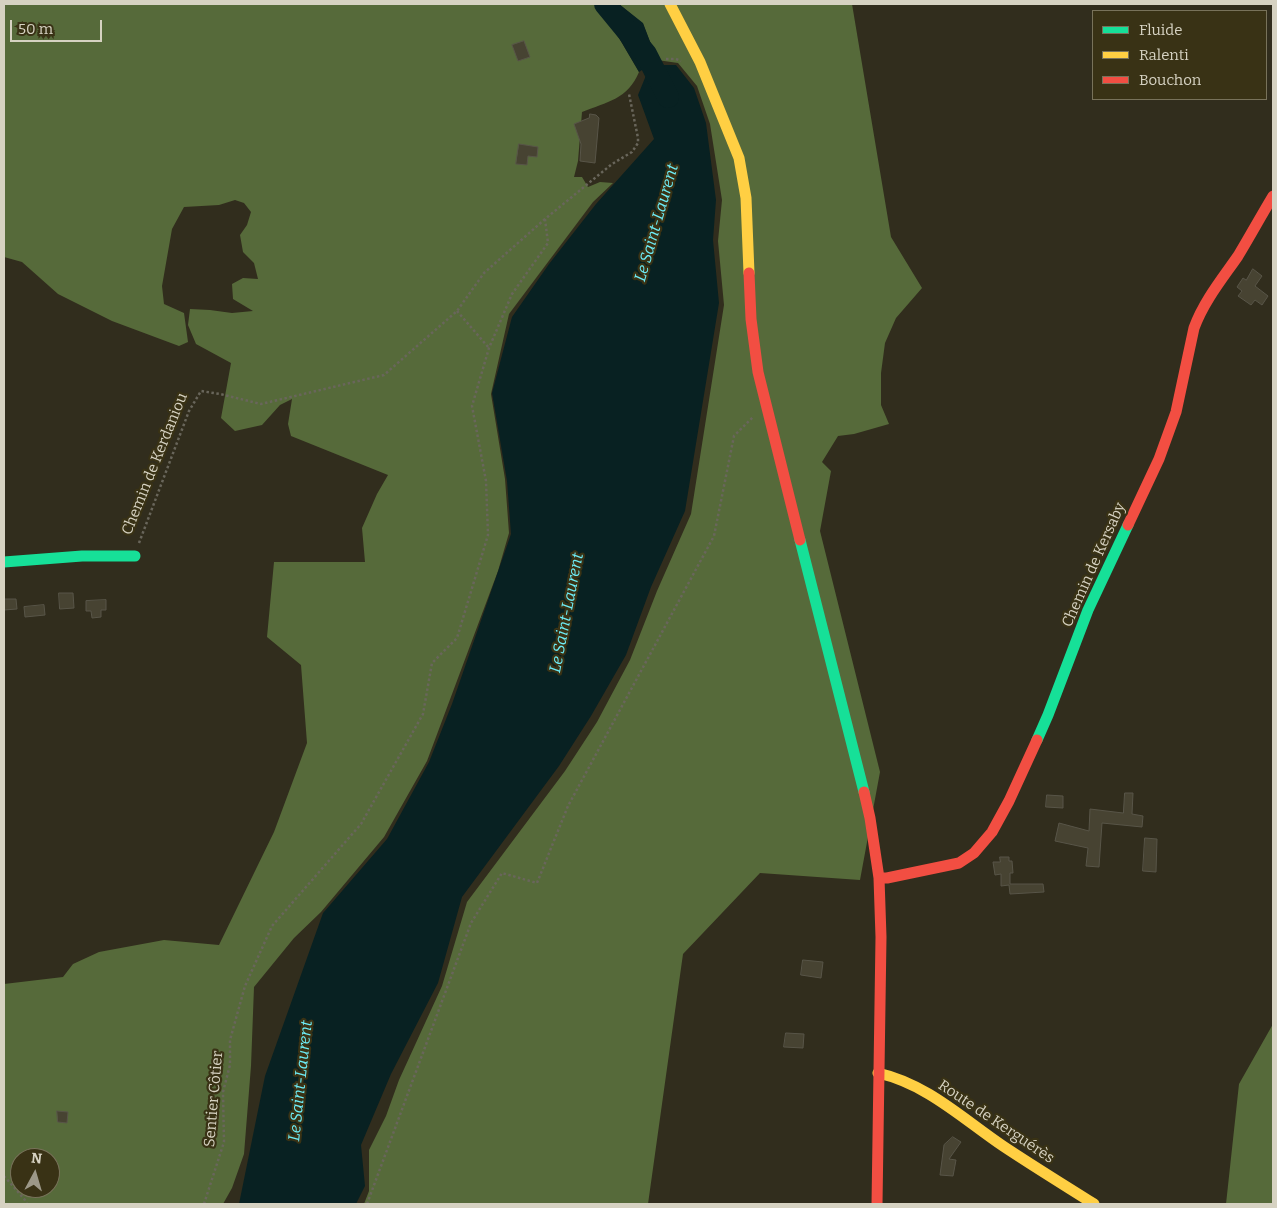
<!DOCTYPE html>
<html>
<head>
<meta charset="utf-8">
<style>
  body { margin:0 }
  #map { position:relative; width:1277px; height:1208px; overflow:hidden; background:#312d1d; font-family:Bitter,serif }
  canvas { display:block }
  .frame { position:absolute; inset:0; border:5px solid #d6d2c2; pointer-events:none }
  .legend { position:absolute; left:1092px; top:10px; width:175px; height:90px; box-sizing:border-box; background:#393215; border:1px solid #78725a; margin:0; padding:6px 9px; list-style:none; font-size:15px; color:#d6d2c2 }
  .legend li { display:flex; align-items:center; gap:10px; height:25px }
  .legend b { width:25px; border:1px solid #78725a }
  .north { position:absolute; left:10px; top:1148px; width:50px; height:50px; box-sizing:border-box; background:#393215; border:1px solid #78725a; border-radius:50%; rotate:6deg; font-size:14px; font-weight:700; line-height:20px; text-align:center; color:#d6d2c2 }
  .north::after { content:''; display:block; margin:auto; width:18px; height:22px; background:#9c9888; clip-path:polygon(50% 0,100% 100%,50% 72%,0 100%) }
  .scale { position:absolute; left:10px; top:20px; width:92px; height:22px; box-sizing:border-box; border:2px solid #d6d2c2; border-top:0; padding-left:6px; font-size:15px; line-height:18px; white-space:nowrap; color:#d6d2c2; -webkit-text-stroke:4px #393215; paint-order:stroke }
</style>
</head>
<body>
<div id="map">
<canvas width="1277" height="1208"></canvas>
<div class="frame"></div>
<ul class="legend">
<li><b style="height:6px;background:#16e098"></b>Fluide</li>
<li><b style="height:6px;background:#ffcf43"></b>Ralenti</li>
<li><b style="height:6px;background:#f24e42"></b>Bouchon</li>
</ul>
<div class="north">N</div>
<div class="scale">50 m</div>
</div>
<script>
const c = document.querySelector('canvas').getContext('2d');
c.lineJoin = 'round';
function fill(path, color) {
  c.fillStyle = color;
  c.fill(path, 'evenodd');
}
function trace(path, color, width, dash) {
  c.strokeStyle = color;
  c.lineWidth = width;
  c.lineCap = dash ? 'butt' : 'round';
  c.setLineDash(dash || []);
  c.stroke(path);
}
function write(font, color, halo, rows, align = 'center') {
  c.font = font + ' Bitter,serif';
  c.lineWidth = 4.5;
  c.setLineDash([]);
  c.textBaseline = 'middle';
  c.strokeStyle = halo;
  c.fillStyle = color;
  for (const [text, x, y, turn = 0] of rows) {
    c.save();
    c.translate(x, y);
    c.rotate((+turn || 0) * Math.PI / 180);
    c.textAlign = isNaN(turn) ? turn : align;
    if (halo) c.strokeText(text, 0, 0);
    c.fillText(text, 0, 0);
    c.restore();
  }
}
fill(new Path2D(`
  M4,4H596L598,11L612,26L639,72C628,99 607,102 582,112L578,161L574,177H582L588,187L600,182L613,183L593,202L509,314L491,394L505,479L509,533L498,571L427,761L384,837L321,912L294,938L254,987L251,1066L244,1154L232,1188L223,1204H4V984L63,977L73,964L99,952L164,940L219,945L274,832L307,743L301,665L267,637L274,562H365L362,528L377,494L388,475L291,436L288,424L292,399L280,405L262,425L235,431L221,418L231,363L196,344L188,325L190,309L210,310L232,313L253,311L233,299L232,284L243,278L258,279L254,263L243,252L240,235L247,225L251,212L244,203L235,200L219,205L184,207L172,229L162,286L164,304L184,313L188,342L179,346L112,321L58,294L22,262L4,257ZM20,1158H50V1188H20Z
  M619,4H852L891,237L922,288L896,318L885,343L881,373V405L889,424L854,434L838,436L822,462L831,471L820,531L880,772L860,880L760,873L683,954L648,1204H364L369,1191V1150L386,1116L399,1080L442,986L467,902L565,771L597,722L630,660L657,591L691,514L724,305L718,241L722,200L710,124L697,86L678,63L657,60L643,24Z
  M1273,1024V1204H1226L1239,1084Z`), '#566a3a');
fill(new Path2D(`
  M596,4H619L643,23L657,60L639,72L612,26L598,11Z
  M664,65H676L694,88L706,123L716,200L713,240L719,303L685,511L651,587L626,655L591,716L559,766L462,897L438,983L391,1074L361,1145L365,1186L356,1204H239L265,1076L323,913L387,839L429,762L452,704L511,534L507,481L492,393L512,317L549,264L596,204L654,139L638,95L647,73Z`), '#082122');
trace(new Path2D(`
  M605,4L646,54L668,97`), '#082122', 22);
const building = new Path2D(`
  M524,41L530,57L518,61L512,45Z
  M590,114L596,115L599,118L595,163L580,161L581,144L574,124L589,118Z
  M519,144L538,147L537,157L528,156L527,165L516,164Z
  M1253,269L1262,276L1255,286L1268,296L1262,305L1255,300L1251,305L1238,296L1242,291L1237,287L1243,278L1246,280Z
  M59,593H73L74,608L60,609Z
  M4,599H16L17,609L4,610Z
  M106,600V610H101V617L92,618L91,611H86V601Z
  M44,605L45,615L25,617L24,607Z
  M1125,793H1133L1132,814L1143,816L1142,827L1102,823L1099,867L1086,866L1088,848L1055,841L1059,823L1089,831L1090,809L1123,813Z
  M1047,795L1063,796V808L1046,807Z
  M1145,838L1157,839L1156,872L1143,871Z
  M1000,857H1009V861H1012L1013,873H1010V884H1043L1044,892L1010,894L1009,885L1001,886V874L995,875L993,862H1000Z
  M803,960L823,962L821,978L801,975Z
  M786,1033L804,1034L803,1048L784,1047Z
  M57,1111L68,1112L67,1123L58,1122Z
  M953,1137L961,1142L949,1159L956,1160L953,1176L940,1175L944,1145Z`);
fill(building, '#474332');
trace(building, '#585548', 1);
trace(new Path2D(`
  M666,59H676L681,61
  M457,311L489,348
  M139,543L189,411L201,391L220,394L261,404L384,375L457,311L484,273L545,219
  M4,1176L25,1200L27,1204
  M204,1204L224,1142L223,1092L230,1065V1040L245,986L272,926L361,824L423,714L432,663L457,638L488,535L486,481L472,406L489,348L512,294L548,243L545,219L612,164L632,152L638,143V138L629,94
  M367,1204L471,923L502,873L537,883L568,806L714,536L734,436L753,417`), '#69665b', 2.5, [2.5, 2.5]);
trace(new Path2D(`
  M800,540L864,792
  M4,562L82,556H135
  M1037,740L1048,715L1088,610L1128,525`), '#16e098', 11);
trace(new Path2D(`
  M670,4L700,62L739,158L746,198L749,273
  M878,1073C927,1084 963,1119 1003,1146C1033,1166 1064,1185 1094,1204`), '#ffcf43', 11);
trace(new Path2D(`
  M749,273L751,319L758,372L800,540
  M1128,525L1159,459L1176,412L1194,328C1204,301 1222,279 1238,256C1250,236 1261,216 1273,196
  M864,792L870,818L879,878L881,937L877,1204
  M879,878H887L959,863L974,853L992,832L1009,801L1037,740`), '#f24e42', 11);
write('15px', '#d6d2c2', '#393215', [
  ["Chemin de Kerdaniou",155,464,-68],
  ["Chemin de Kersaby",1094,565,-66],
  ["Sentier Côtier",214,1099,-85],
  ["Route de Kerguérès",996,1122,34]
]);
write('italic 16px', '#6deef8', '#393215', [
  ["Le Saint-Laurent",657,223,-74],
  ["Le Saint-Laurent",567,613,-79],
  ["Le Saint-Laurent",301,1081,-84]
]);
</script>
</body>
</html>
